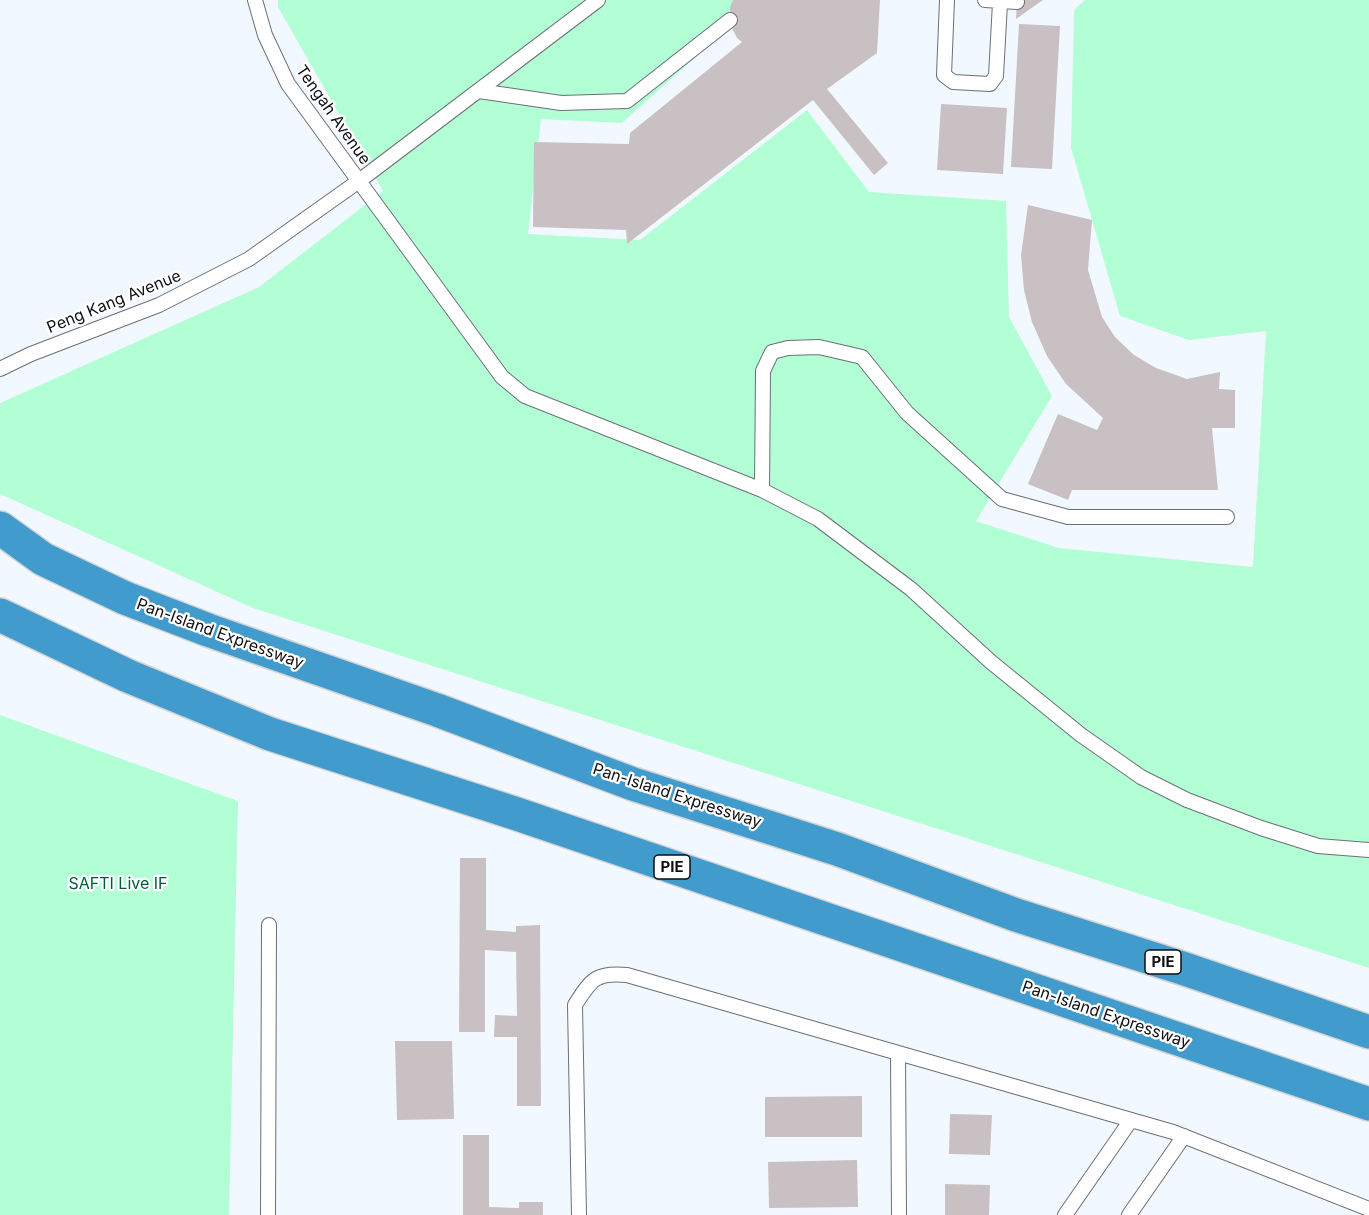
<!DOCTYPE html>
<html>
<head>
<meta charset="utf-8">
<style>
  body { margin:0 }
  canvas { display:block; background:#f2f8ff }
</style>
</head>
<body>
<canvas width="1369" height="1215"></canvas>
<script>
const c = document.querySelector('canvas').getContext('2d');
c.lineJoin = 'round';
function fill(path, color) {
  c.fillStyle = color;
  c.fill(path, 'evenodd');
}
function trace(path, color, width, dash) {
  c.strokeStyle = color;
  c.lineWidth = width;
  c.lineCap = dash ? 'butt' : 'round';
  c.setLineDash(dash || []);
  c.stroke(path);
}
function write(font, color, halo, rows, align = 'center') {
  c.font = font + ' Inter,sans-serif';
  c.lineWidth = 4.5;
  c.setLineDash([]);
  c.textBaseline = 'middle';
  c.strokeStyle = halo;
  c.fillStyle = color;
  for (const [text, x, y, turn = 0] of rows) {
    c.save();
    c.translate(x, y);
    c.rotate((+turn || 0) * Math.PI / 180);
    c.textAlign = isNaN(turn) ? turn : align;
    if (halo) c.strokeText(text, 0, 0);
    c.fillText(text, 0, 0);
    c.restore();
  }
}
fill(new Path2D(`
  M278,0H759L622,123L541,119L528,234L640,240L807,110L869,192L1006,201L1009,317L1052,396L976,521L1059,548L1253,567L1266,331L1189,340L1120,316L1071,148L1074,10L1085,0H1369V968L253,608L0,494V403L259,287L383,191L278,7Z
  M0,715L238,801L229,1215H0Z`), '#b2fed5');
fill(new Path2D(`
  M733,0H880L877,53L827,89L888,163L874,175L813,100L627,244L626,230L533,227L534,142L629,144L630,133L742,42L737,38L730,24V8Z
  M1017,0H1043L1016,19Z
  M1019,24L1060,26L1052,169L1011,167Z
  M941,104L1007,108L1003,174L937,170Z
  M1028,205L1092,220L1088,270L1102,317L1115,337L1134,355L1156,368L1187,379L1220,372L1219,389L1235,390V428H1212L1218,490H1072L1068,500L1028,484L1058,414L1097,430L1103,418L1066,384L1047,356L1032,322L1024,290L1021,255Z
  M460,858H486V930L516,932V926L540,925L541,1106H517V1037H494L495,1015L517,1016L516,952L485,950V1032H459Z
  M395,1041H452L454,1119L397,1120Z
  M862,1096V1137H765V1097Z
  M950,1114L992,1115L990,1155L949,1154Z
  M463,1135H489V1207L519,1208V1202H543V1215H463Z
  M857,1160L858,1207L769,1208L768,1162Z
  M945,1184L990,1185L989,1215H945Z`), '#c8c0c3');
const lane = new Path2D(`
  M255,0L265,35L288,84L502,377L525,396L762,490L818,519L911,589L991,662L1081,735L1141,777L1187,800L1261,828L1318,846L1369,850
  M947,0L944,75L953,82L990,84L996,76L1000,3
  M985,0L1017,2
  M479,91L561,103L627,101L730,20
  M0,369L31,354L159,305L249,259L359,181L598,0
  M762,490L763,371L772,352L788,348L819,347L862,357L907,413L1002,499L1068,517H1227
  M898,1053L899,1215
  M268,1215L269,925
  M579,1215L575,1005C591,980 595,972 627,975L1173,1132L1369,1209
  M1065,1215L1131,1120
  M1129,1215L1184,1136`);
const highway = new Path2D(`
  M0,528L43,559L125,598L208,630L437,710L633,784L837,849L1016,915L1182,968L1369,1032
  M0,615L128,676L270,734L517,814L1369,1104`);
trace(lane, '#6b7076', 16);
trace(highway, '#d3d4d4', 36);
trace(lane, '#fff', 14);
trace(highway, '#419ccd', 33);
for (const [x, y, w] of [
  [672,867,36],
  [1163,962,36]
]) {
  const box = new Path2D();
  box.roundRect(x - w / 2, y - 12, w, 24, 4.5);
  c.fillStyle = '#fff';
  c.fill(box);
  trace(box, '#0d0f11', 1.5);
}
write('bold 15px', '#0d0f11', null, [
  ["PIE",672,867],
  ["PIE",1163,962]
]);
write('16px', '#0d0f11', '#fff', [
  ["Tengah Avenue",333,115,55],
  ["Peng Kang Avenue",114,302,-22],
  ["Pan-Island Expressway",220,634,20],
  ["Pan-Island Expressway",677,796,18],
  ["Pan-Island Expressway",1106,1015,19]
]);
write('16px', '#005c3b', '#fff', [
  ["SAFTI Live IF",118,884]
]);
</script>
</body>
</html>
